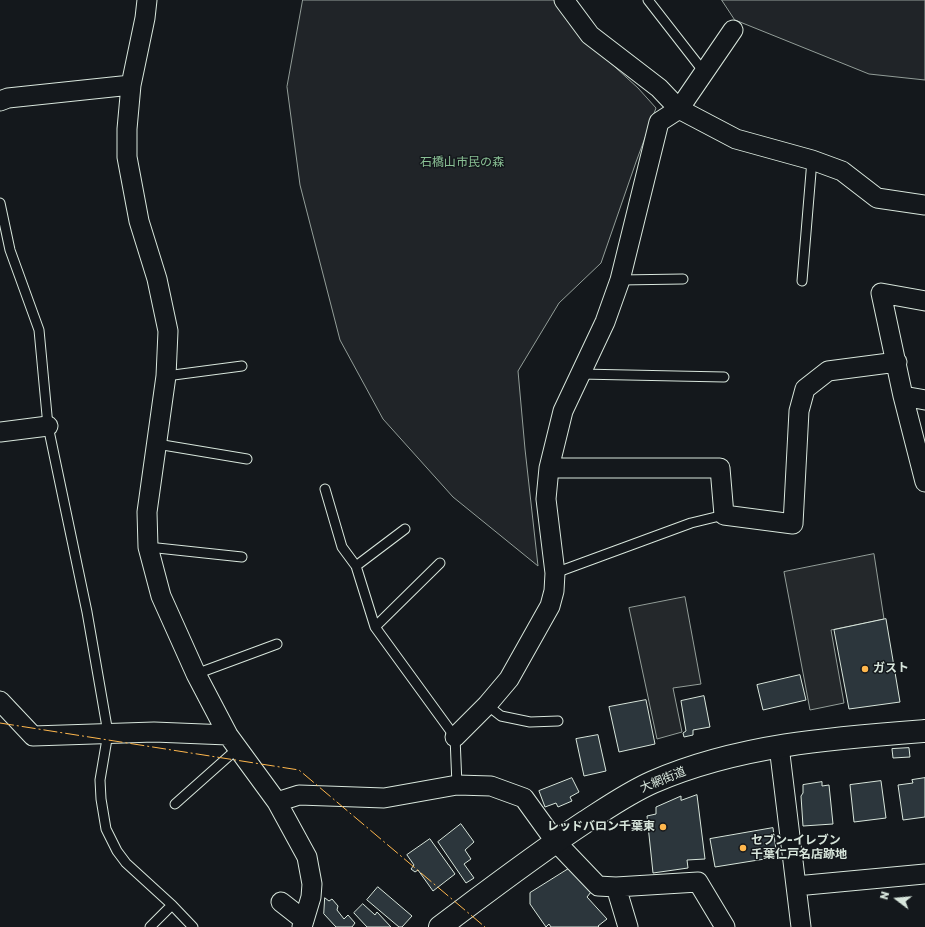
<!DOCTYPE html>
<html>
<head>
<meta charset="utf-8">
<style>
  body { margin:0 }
  #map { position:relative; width:925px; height:927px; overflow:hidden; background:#14181c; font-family:Rubik,sans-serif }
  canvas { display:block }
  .north { position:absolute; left:877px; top:879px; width:40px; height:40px; -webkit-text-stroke:3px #14181c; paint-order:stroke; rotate:286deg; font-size:11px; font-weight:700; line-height:16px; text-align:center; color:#d8e6dc }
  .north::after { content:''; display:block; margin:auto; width:14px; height:18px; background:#d8e6dc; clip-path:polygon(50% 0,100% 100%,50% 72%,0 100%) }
</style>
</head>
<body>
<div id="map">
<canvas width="925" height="927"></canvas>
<div class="north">N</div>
</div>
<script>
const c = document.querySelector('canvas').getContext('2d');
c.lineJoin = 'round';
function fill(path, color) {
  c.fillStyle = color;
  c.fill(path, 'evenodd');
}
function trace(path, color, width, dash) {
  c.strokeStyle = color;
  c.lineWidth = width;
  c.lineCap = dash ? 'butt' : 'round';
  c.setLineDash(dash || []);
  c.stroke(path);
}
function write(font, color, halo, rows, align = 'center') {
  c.font = font + ' Rubik,"Noto Sans JP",sans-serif';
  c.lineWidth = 3;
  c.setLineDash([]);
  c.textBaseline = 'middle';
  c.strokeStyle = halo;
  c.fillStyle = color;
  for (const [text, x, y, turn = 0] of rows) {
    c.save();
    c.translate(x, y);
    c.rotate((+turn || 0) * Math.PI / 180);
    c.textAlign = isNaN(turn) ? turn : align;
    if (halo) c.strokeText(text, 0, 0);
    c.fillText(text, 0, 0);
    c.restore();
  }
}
const green = new Path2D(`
  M303,0H558L592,46L638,88L656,108L636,162L601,263L559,303L518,371L525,449L538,566L453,497L383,419L340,340L300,185L287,87Z
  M722,0H925V80L869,74L735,20Z`);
fill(green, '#202428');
trace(green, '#939e99', 1);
const parking = new Path2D(`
  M874,554L884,619L831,630L844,703L810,710L784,572Z
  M685,597L701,684L673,688L682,732L657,739L629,608Z`);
fill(parking, '#24282b');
trace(parking, '#939e99', 1);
const building = new Path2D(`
  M886,619L900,702L849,709L834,630Z
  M800,675L806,700L763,710L757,685Z
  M704,696L710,727L693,730V735L684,737L683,733L686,731L681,701Z
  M646,700L655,744L619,752L609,707Z
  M598,735L606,771L584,776L576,739Z
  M909,748L910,757L893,758L892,749Z
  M572,778L579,792L570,797L572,801L558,807L556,803L545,807L539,791Z
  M925,778V817L903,820L898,785L913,783L912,780Z
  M881,781L886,818L854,822L850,785Z
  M822,782V786L829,785L833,824L803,826L801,796L803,793V785Z
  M697,795L705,859L687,860L688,868L653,873L647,816L656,814V807L681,796V800Z
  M461,824L474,842L465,850L471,859L464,864L474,878L466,883L438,842Z
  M773,828L777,857L715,867L710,839Z
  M430,839L455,874L433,891L418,870L415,872L411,869L414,865L407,855Z
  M570,868L591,892L587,897L607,919L598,926L599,927H551L549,924L546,927L530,904V893Z
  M378,887L412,916L402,927H399L367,900Z
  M325,898L329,901L332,899L338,906L337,910L344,919L348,915L355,923L352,927H336L324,914Z
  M363,904L375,915L377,912L391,927H367L354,913Z`);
fill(building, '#2c363c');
trace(building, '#d8e6dc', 1);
const lane = new Path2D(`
  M648,0L704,72
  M0,203L10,250L39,330L48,426L87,612L108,733L100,780L101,799L106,829L117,851L126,863L172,905L193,927
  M620,280L683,279
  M802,281L812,160
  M580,374L724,377
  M166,376L242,366
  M157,444L247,459
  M325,489L342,547L356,566L375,627L455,737L457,785
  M148,547L242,557
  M356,566L405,529
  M555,573L691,523L724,515
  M375,627L440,563
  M196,674L277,644
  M487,705L501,716L530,722L558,721
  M175,804L238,748
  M150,927L172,905`);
const street = new Path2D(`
  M147,0L145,18L131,85L127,129V157L139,221L157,279L168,331L166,376L147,512L148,547L161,596L196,674L228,735L277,802L307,857L312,884L311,897L302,927
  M564,0L590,35L659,88L679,109L736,139L812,160L842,171L877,198L925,205
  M0,101L8,98L131,85
  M925,301L881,293L903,396L925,482
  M903,396L925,400
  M0,432L48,426
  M549,468H720L724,515L793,524L799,411L805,389L828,371L897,362
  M0,701L33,736L154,732L228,735
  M455,737L487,705L509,679L550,606L554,591L555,573L546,499L549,468L563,411L605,322L620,280L659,122L679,109L733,30
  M779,746L801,927
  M277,802L299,795L384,798L457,785L491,786L524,798L555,841L598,886L616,887L698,882L725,927
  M796,886L925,874
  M616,887L628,927
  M281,902L304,920`);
const primary = new Path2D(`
  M440,927C488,891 535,855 585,822C607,808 628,793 653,782C738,745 833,738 925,731`);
trace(lane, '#d8e6dc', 11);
trace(street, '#d8e6dc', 21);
trace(primary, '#d8e6dc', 24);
trace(lane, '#14181c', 9);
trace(street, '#14181c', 19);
trace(primary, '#14181c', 22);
trace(new Path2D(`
  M0,723L299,770L485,927`), '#ffb74d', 1, [14, 3, 2, 3]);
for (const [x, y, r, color] of [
  [865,669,4,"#ffb74d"],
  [663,827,4,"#ffb74d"],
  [743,848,4,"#ffb74d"]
]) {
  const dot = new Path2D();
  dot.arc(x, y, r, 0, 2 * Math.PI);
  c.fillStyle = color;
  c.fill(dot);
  trace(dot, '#14181c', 1.5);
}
write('12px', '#8ac095', '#14181c', [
  ["石橋山市民の森",462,163]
]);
write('bold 12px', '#d8e6dc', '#14181c', [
  ["ガスト",873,669],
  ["レッドバロン千葉東",655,827,"right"],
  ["セブン-イレブン",751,841],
  ["千葉仁戸名店跡地",751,855]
], 'left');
write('12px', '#d8e6dc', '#14181c', [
  ["大網街道",663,780,-22]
]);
</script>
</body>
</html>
